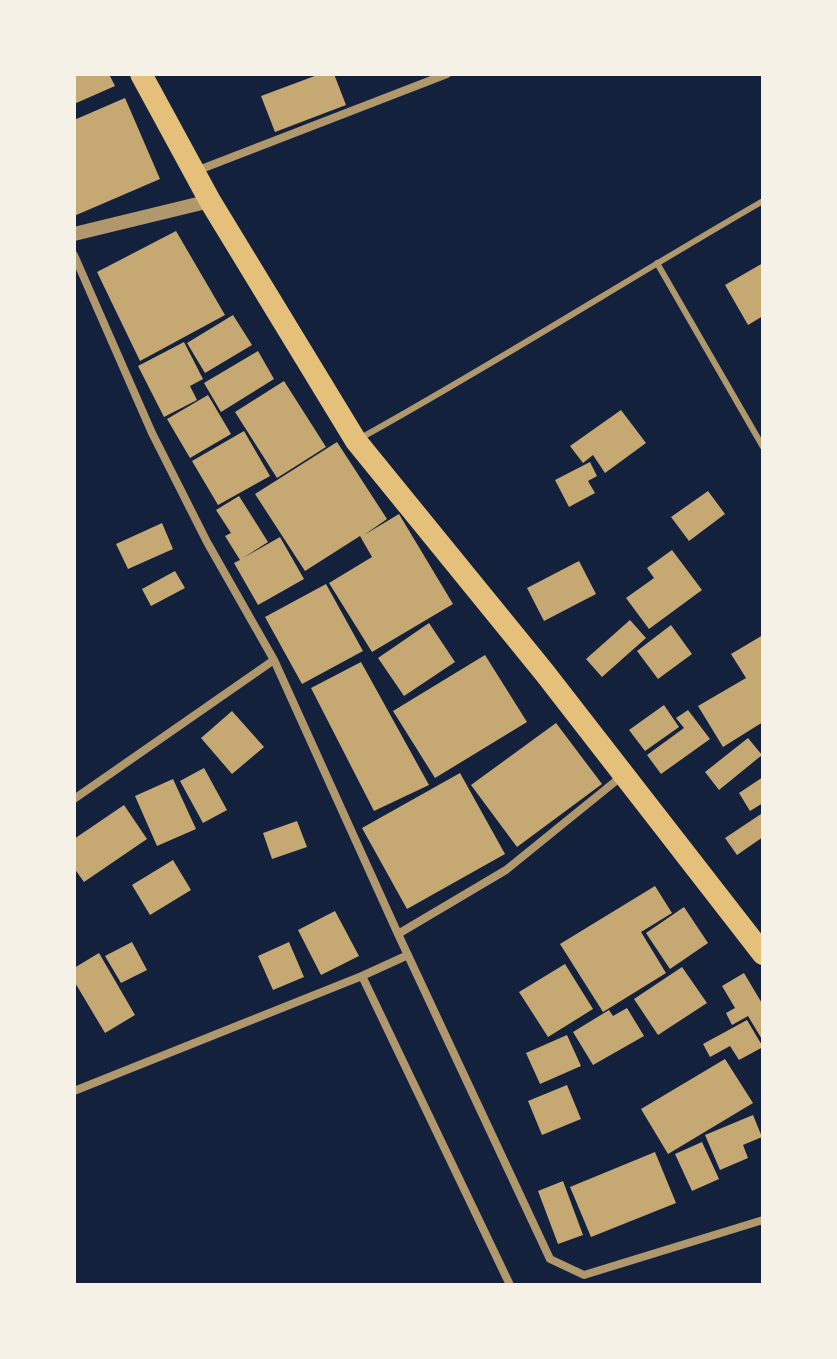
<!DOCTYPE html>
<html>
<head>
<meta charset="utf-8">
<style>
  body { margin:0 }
  #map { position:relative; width:837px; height:1359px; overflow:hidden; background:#14213d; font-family:Spectral,serif }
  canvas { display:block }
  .frame { position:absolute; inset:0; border:76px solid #f6f1e7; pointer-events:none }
</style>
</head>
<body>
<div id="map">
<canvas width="837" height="1359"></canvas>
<div class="frame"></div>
</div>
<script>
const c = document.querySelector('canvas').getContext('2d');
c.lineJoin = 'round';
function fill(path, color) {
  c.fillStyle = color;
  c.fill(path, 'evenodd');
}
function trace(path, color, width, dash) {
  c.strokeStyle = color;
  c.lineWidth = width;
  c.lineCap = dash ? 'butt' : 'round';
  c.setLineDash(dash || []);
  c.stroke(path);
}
fill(new Path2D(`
  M74,74H109L115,86L74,104Z
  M320,74H334L346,105L275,132L261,96Z
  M125,98L160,179L74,216V120Z
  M176,231L225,315L140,361L97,272Z
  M763,263V316L748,325L725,285Z
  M233,315L252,345L205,373L187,343Z
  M184,342L203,379L190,386L197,400L164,417L138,366Z
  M258,351L274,379L221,412L204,383Z
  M284,381L326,447L277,478L235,412Z
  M208,395L231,434L190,458L167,419Z
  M621,410L646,443L605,473L593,455L583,463L570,446Z
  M244,431L270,476L218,505L192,461Z
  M337,442L387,519L364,535L399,514L453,604L372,652L329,583L372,557L360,536L305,571L255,494Z
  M590,462L597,476L588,481L595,493L569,507L555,480Z
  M708,491L725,514L689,541L671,517Z
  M239,496L268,542L243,558L280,537L304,579L258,605L234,563L240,560L225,536L231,533L216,510Z
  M162,523L173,549L128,569L116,544Z
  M672,550L702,590L649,629L626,598L654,578L647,568Z
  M579,561L596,594L544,621L527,588Z
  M175,571L185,588L151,606L142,589Z
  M326,584L363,651L302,684L265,617Z
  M630,620L646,638L602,677L586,659Z
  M429,623L455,662L404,696L378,658Z
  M671,625L692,654L658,679L637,651Z
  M763,635V722L723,747L698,706L746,678L731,654Z
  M485,655L527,722L435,778L393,711Z
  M361,662L429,785L374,811L311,688Z
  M664,705L679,727L645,751L629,730Z
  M688,710L710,739L661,774L647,755L684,728L676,718Z
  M232,711L264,747L232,774L201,738Z
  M556,723L602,784L517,847L471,785Z
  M748,738L762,755L719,790L705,772Z
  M204,768L227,810L203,823L180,781Z
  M460,773L505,854L407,909L362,828Z
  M763,777V803L750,811L739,793Z
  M173,779L196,829L157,846L135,796Z
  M124,805L147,839L84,882L74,868V839Z
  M761,814L763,818V837L737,855L725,838Z
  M297,821L307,847L272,859L263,833Z
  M173,860L191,890L150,915L132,885Z
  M655,886L672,913L641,932L666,973L603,1012L560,944Z
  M684,907L708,943L670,969L646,933Z
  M335,911L359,956L321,975L298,930Z
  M132,942L147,970L121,983L105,956Z
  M289,942L304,977L273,990L258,956Z
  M99,953L135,1015L105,1033L74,981V968Z
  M565,964L593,1009L548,1037L519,992Z
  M682,967L707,1003L658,1035L634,999Z
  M744,973L763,1005V1041L748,1016L732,1025L726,1013L735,1008L722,986Z
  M627,1008L644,1036L593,1065L573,1032L609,1010L613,1016Z
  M747,1020L763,1047L739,1060L730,1046L710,1057L703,1044Z
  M567,1035L581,1066L540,1084L526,1053Z
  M725,1059L753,1103L668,1154L641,1109Z
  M567,1085L581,1119L542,1135L528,1101Z
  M753,1115L762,1137L743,1145L748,1158L720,1170L705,1135Z
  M702,1142L719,1179L692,1191L675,1154Z
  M655,1152L676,1203L591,1237L570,1187Z
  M563,1181L583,1235L558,1244L538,1191Z`), '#c6a872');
trace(new Path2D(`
  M657,263L763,447
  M359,439C496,363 628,279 763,201`), '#b1986c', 6);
trace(new Path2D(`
  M196,171L447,74
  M74,255L152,433L207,542L274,660L398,934L550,1259L584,1275L763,1220
  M74,799L274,660
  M398,934L506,870L622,776
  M362,976L510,1285
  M74,1091L362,976L408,955`), '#b1986c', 8);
trace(new Path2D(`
  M74,234L210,201`), '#b1986c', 14);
trace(new Path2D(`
  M141,74L210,201L356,441L544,672L763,954`), '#e5c07b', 22);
</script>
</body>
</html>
